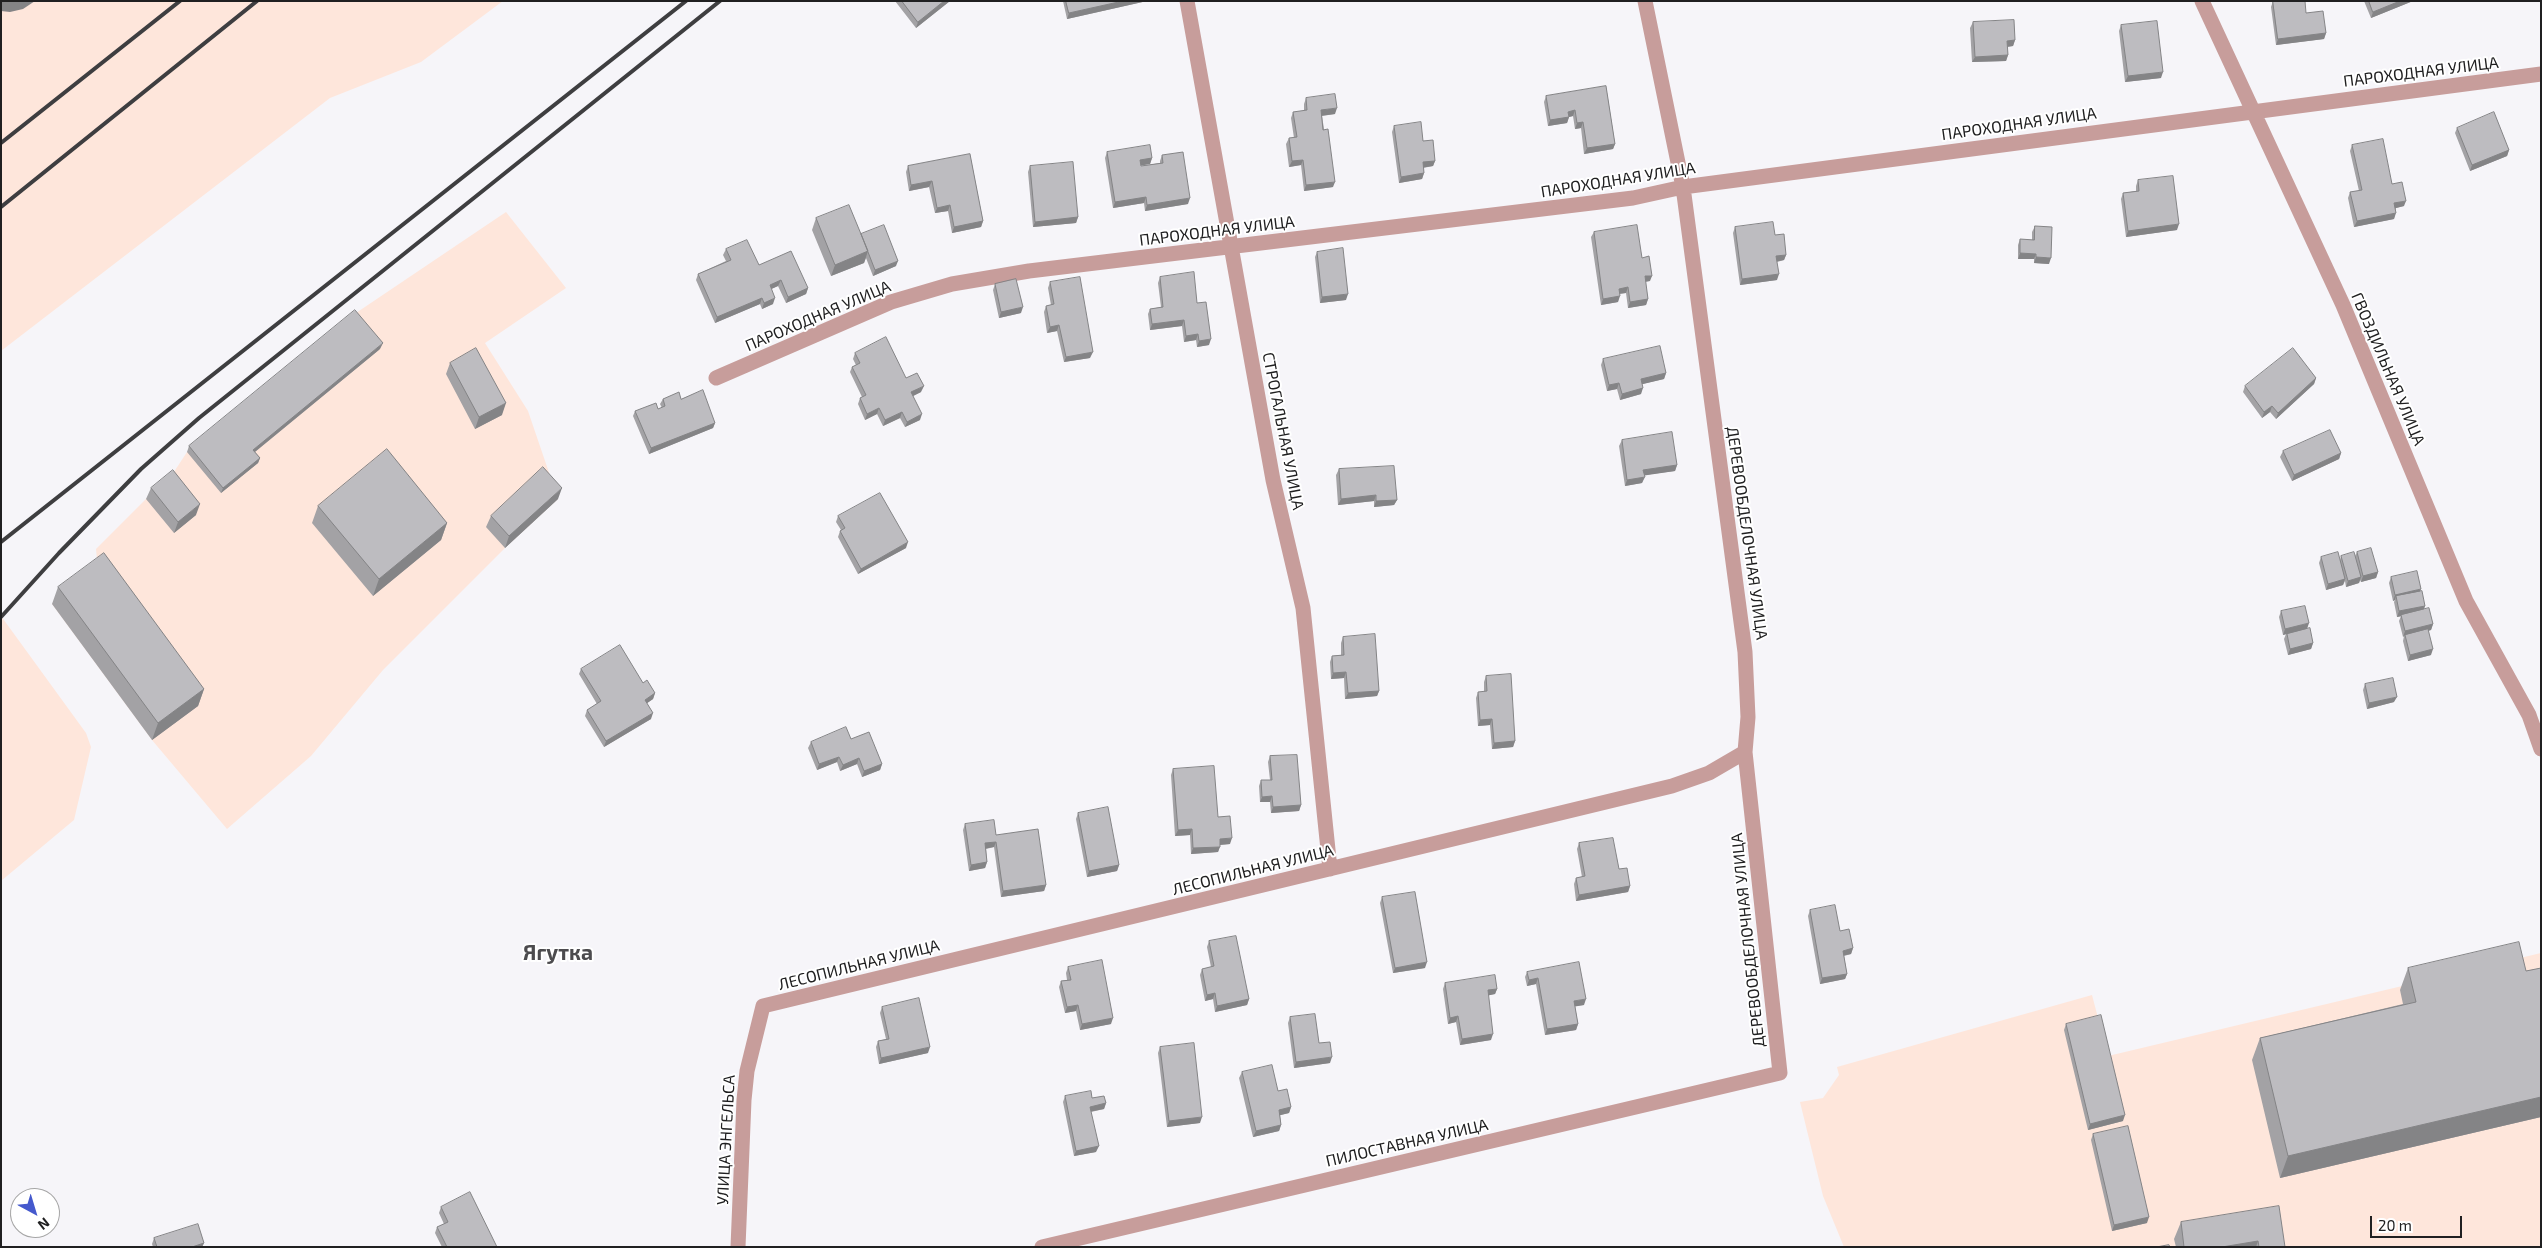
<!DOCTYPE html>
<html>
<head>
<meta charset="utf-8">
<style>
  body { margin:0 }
  #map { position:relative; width:2542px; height:1248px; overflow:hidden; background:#f6f5f9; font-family:"Exo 2",sans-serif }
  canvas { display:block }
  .frame { position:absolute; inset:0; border:2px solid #202021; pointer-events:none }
  .north { position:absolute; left:10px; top:1188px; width:50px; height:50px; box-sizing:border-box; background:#fff; border:1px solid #a6a6a6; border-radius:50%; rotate:141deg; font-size:14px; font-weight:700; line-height:20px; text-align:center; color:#202021 }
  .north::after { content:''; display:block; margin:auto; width:18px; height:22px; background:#4559cd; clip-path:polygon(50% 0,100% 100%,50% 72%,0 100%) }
  .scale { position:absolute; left:2370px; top:1216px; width:92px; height:22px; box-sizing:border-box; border:2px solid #202021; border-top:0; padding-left:6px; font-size:15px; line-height:18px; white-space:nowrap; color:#202021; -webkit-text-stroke:4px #fff; paint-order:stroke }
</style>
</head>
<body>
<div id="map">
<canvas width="2542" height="1248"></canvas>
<div class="frame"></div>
<div class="north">N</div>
<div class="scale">20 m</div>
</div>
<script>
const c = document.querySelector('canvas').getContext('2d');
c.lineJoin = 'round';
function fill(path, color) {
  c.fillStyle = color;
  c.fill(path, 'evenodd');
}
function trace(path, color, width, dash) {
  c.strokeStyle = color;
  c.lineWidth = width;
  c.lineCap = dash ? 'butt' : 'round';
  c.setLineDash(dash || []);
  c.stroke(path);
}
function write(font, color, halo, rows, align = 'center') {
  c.font = font + ' "Exo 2",sans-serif';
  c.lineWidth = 4;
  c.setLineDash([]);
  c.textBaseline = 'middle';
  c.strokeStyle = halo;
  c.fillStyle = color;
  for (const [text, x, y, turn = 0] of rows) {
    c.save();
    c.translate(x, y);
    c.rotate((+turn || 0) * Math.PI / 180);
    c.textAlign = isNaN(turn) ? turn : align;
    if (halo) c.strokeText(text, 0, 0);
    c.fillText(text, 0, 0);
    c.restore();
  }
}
fill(new Path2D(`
  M1,1H503L421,62L330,98L1,351Z
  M506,212L566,288L485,343L528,411L558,499L505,548L383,670L311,756L227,829L152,740L52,604L98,570L96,549L146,499L168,481L187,452L353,315Z
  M1,616L86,733L91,747L74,820L1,881Z
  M2541,953V1247H1844L1823,1196L1800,1102L1823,1098L1839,1075L1837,1067L2092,995L2108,1056Z`), '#fee6db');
trace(new Path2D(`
  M1187,1L1273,480L1303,608L1330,869
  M2202,1L2343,305L2466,601L2529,715L2541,749
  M716,378L891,302L952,284L1029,271L1633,198L1683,187L2541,74
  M738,1247L744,1100L747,1071L763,1006L1672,786L1709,773L1745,752
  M1042,1247L1780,1073L1745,752L1748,717L1745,652L1683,187L1645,1`), '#c79d9b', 15);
trace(new Path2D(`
  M1,143L180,1
  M1,207L257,1
  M1,542L686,1
  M1,617L59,553L141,469L199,418L720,1`), '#3e3e40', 4);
fill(new Path2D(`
  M895,1H950L916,28Z
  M1063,1H1147L1067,19Z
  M2273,1L2326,33L2324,39L2276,45L2271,7Z
  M2364,1H2413L2371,18Z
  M1973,22L2015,40L2013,46L2007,47L2008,55L2006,61L1972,62L1970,28Z
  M2121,25L2161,78L2125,82L2119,31Z
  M1606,86L1615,144L1613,149L1584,154L1581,128L1575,129L1573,116L1569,117L1567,123L1548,126L1544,102L1546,96Z
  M1306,98L1335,114L1322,116L1333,187L1304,191L1301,165L1289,167L1286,144L1289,138H1294L1291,118L1293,112L1304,111V104Z
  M1394,126L1423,141L1435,161L1433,166L1423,168L1424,173L1422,179L1399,183L1392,132Z
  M2457,128L2509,150L2507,156L2470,171L2455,133Z
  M2352,145L2392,184L2404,206L2396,208L2394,219L2354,227L2348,198L2350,192L2359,191L2350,151Z
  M1107,152L1152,158L1150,164L1141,165V166L1160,163V161L1162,155L1188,204L1145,211L1144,203L1113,208L1105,158Z
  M970,154L983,221L981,227L952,233L948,211L935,213L929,187L909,191L906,172L908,166Z
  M1030,166L1078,217L1076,223L1033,227L1028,172Z
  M2138,180L2177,230L2126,237L2121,199L2123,193L2136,191V186Z
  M816,218L861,234L896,266L873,276L866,258L864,263L831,276L812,230Z
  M2035,226L2049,264L2034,263V259H2018V245L2020,239L2032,240V232Z
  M1735,227L1775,235L1786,255L1784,260L1777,262V280L1740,285L1733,233Z
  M1594,232L1642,258L1650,281L1645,282L1648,299L1646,305L1628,308L1626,293L1619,294L1618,302L1601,305L1591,237Z
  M726,249L808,288L806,294L786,303L778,286L771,289L773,304L762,309L760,304L715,323L696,280L698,274L726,261L723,255Z
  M1317,252L1346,300L1320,303L1315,257Z
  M1160,277L1197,303L1209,345L1197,347L1196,340L1184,342L1182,326L1150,330L1148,314L1150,309L1161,307L1158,283Z
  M1050,282L1090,358L1064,362L1057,331L1047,333L1044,312L1046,306L1051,305L1048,288Z
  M995,284L1021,313L999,318L993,290Z
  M380,349L255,452L260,458L258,463L221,493L187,452L189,446Z
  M855,353L906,378L921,392L913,396L920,420L905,427L900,418L883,426L877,414L865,420L858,404L860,398L862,397L850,372L852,367L856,365L853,359Z
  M1603,359L1666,373L1664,379L1642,384L1641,394L1620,400L1617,389L1607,391L1601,365Z
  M450,363L502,415L475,429L446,374Z
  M2316,378L2314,384L2276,419L2270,412L2262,418L2243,392L2245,386Z
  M663,399H681L715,423L713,428L649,454L633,416L635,411L658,409L662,408L660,404Z
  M1622,440L1677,465L1675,471L1644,475L1642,483L1625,486L1619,446Z
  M2283,451L2341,453L2339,459L2292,481L2280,457Z
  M1339,469L1397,500L1394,505L1374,507V501L1338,505L1336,475Z
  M151,488L196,515L174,533L146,499Z
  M558,499L505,548L486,527L491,516Z
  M318,506L447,523L441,540L373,596L312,523Z
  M838,516L906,548L858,574L838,537L840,531L841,530L836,522Z
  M2357,552L2378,572L2376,578L2361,582L2360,580L2359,583L2346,587L2345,581L2343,585L2326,590L2319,563L2321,557L2340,560L2341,556H2355Z
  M2391,577L2420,591L2425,606L2423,610L2433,624L2431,630L2428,631L2431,655L2408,661L2403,641L2404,636L2403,637L2399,621L2401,616L2397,617L2394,602L2395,600L2393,601L2389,583Z
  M58,587L204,689L198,706L152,740L52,604Z
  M2281,611L2307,629L2313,643L2311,649L2288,655L2284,639L2286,634L2283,635L2279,617Z
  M1343,637L1379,691L1377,696L1345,699L1344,678L1331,679L1330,662L1332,656L1341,655V643Z
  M581,669L643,683L655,693L653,699L647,703L651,719L604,747L585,716L587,710L597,704L579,674Z
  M1486,676L1515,741L1513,747L1492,749L1490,725L1478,726L1476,698L1478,692H1484V682Z
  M2365,684L2394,702L2367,709L2363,690Z
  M851,739L882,764L880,770L862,777L857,764L840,771L837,762L817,770L808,748L811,742Z
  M1270,756L1301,805L1299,811L1271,813L1270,802H1260L1259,786L1261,780H1270L1268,762Z
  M1173,769L1218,817L1230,844L1220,845L1218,852L1191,854L1190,835L1175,836L1171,775Z
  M1078,813L1119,865L1117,871L1087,877L1076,819Z
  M965,824L996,835L1046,885L1044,891L1001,897L994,847L986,849L987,862L985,868L969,871L963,830Z
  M1579,843L1619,869L1630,886L1628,892L1576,901L1574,884L1576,878L1582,877L1577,849Z
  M1382,897L1425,968L1393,973L1380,903Z
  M1810,910L1840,931L1853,948L1851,954L1844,956L1847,974L1845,979L1820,984L1808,916Z
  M1209,941L1249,999L1247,1005L1215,1012L1213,999L1205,1001L1200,975L1202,969L1211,967L1207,947Z
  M1068,967L1111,1024L1080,1030L1076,1011L1065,1013L1059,987L1061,981L1067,980L1066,973Z
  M2408,968L2526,971L2541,968V1117L2280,1178L2252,1060L2260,1038L2403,1004L2400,990Z
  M1527,972L1584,1005L1575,1006L1578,1024L1576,1030L1545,1035L1536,984L1527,986L1525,977Z
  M1445,983L1497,989L1495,994L1488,995L1491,1040L1460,1045L1456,1022L1448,1024L1443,989Z
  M882,1007L928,1053L879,1064L876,1047L878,1041L886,1039L880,1013Z
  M1290,1017L1319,1043L1330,1063L1294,1068L1288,1023Z
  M2066,1024L2123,1121L2088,1130L2064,1030Z
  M1160,1047L1200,1123L1167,1127L1158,1053Z
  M1242,1072L1291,1107L1289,1113L1280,1115L1281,1125L1279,1131L1253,1137L1239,1078Z
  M1065,1096L1092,1098L1106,1103L1104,1109L1091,1112L1096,1152L1074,1156L1063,1102Z
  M2093,1134L2147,1223L2112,1231L2091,1140Z
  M441,1207L497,1247H442L435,1233L437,1227L444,1224L439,1213Z
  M2181,1222L2285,1247H2176L2174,1239Z
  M154,1238L204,1243L202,1247H153L152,1244Z`), '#a3a2a5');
fill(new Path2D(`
  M1,1H35L23,9L10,12L1,11Z
  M944,1H950L916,28L918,22Z
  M1123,1H1147L1067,19L1069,13Z
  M2400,1H2413L2371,18L2373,12Z
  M2326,33L2324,39L2276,45L2278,39Z
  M2015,40L2013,46L2005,47L2007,41Z
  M2008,55L2006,61L1972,62L1975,57Z
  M2163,72L2161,78L2125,82L2128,76Z
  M1337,108L1335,114L1319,116L1321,110Z
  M1575,110L1573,116L1569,117L1567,123L1548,126L1550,120L1568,112Z
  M1583,122L1581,128L1575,129L1577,123Z
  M1615,144L1613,149L1584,154L1587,148Z
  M2509,150L2507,156L2470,171L2472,165Z
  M1152,158L1150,164L1138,166L1140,160Z
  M1303,160L1301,165L1289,167L1292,161Z
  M1435,161L1433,166L1420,168L1423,162Z
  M1424,173L1422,179L1399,183L1401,177Z
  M932,181L929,187L909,191L911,185Z
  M1335,182L1333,187L1304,191L1306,185Z
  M1146,197L1144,203L1113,208L1115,202Z
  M1190,198L1188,204L1145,211L1147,205Z
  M2406,201L2404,206L2392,209L2394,203Z
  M950,205L948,211L935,213L937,208Z
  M2396,213L2394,219L2354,227L2357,221Z
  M1078,217L1076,223L1033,227L1035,222Z
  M983,221L981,227L952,233L954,227Z
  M2179,224L2177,230L2126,237L2128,231Z
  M868,251L864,263L831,276L835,265Z
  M2020,253L2036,254L2034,259H2018Z
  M1786,255L1784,260L1774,262L1776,256Z
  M2036,257L2051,258L2049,264L2034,263Z
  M898,261L896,266L873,276L875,270Z
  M1779,274L1777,280L1740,285L1742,279Z
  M1645,276H1652L1650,281L1642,282Z
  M781,280L778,286L767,291L770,285Z
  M1628,287L1626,293L1617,294L1619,289Z
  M808,288L806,294L786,303L788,297Z
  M1348,294L1346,300L1320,303L1322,297Z
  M1620,296L1618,302L1601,305L1603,299Z
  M762,298L760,304L715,323L717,317Z
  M775,298L773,304L762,309L764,303Z
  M1648,299L1646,305L1628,308L1630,302Z
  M1023,307L1021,313L999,318L1001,312Z
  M1184,320L1182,326L1150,330L1152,324Z
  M1059,325L1057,331L1047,333L1050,327Z
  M1198,334L1196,340L1184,342L1186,336Z
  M1211,339L1209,345L1197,347L1199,341Z
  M383,343L380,349L251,455L253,450Z
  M1093,352L1090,358L1064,362L1066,357Z
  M1666,373L1664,379L1639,385L1641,379Z
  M2316,378L2314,384L2276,419L2278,413Z
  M1619,383L1617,389L1607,391L1609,385Z
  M924,386L921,392L909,398L911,392Z
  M1643,388L1641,394L1620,400L1622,394Z
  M506,403L502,415L475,429L479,417Z
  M2272,406L2270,412L2262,418L2264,412Z
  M879,408L877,414L865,420L867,414Z
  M902,412L900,418L883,426L885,420Z
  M922,414L920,420L905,427L907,422Z
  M715,423L713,428L649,454L651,448Z
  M2341,453L2339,459L2292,481L2294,475Z
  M260,458L258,463L221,493L223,488Z
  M1677,465L1675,471L1641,476L1643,470Z
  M1645,477L1642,483L1625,486L1627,480Z
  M562,488L558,499L505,548L509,536Z
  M1376,495L1374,501L1338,505L1341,499Z
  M1397,500L1394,505L1374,507L1376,501Z
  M200,504L196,515L174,533L178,522Z
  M447,523L441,540L373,596L379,579Z
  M908,542L906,548L858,574L861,569Z
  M2378,572L2376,578L2361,582L2363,576Z
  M2361,577L2359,583L2346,587L2348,581Z
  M2345,579L2343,585L2326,590L2328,584Z
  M2421,589L2419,595L2396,596L2395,600L2393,601L2395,595Z
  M2425,606L2423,612L2397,617L2399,611Z
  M2309,623L2307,629L2283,635L2285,629Z
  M2433,624L2431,630L2405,636V635L2403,637L2405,631Z
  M2313,643L2311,649L2288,655L2290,649Z
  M2433,649L2431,655L2408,661L2410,655Z
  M1346,672L1344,678L1331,679L1333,673Z
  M204,689L198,706L152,740L158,723Z
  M1379,691L1377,696L1345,699L1348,693Z
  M655,693L653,699L643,706L645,700Z
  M2397,697L2394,702L2367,709L2369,703Z
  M653,713L651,719L604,747L606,741Z
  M1492,719L1490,725L1478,726L1480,720Z
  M1515,741L1513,747L1492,749L1494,743Z
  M839,757L837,762L817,770L819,764Z
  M859,758L857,764L840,771L843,765Z
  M882,764L880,770L862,777L864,771Z
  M1272,796L1270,802H1260L1262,797Z
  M1301,805L1299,811L1271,813L1273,807Z
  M1192,829L1190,835L1175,836L1178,830Z
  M1232,838L1230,844L1218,845L1220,839Z
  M996,842L994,847L983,849L985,843Z
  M1220,847L1218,852L1191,854L1193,848Z
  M987,862L985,868L969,871L971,865Z
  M1119,865L1117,871L1087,877L1089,871Z
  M1046,885L1044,891L1001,897L1003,891Z
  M1630,886L1628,892L1576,901L1579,895Z
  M1853,948L1851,954L1841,956L1843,951Z
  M1427,962L1425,968L1393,973L1395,968Z
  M1847,974L1845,979L1820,984L1822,978Z
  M1538,978L1536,984L1527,986L1529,980Z
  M1497,989L1495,994L1486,996L1488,990Z
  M1215,993L1213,999L1205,1001L1207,995Z
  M1249,999L1247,1005L1215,1012L1217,1006Z
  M1586,999L1584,1005L1572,1007L1574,1001Z
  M1078,1005L1076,1011L1065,1013L1067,1007Z
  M1458,1016L1456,1022L1448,1024L1450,1018Z
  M1113,1018L1111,1024L1080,1030L1082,1024Z
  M1578,1024L1576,1030L1545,1035L1547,1029Z
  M1493,1034L1491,1040L1460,1045L1462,1039Z
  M930,1047L928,1053L879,1064L881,1058Z
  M1332,1057L1330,1063L1294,1068L1296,1062Z
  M2541,1097V1117L2280,1178L2288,1156Z
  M1106,1103L1104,1109L1088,1112L1090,1107Z
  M1291,1107L1289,1113L1277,1116L1279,1110Z
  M2125,1115L2123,1121L2088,1130L2090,1124Z
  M1202,1117L1200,1123L1167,1127L1169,1121Z
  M1281,1125L1279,1131L1253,1137L1256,1131Z
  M1099,1146L1096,1152L1074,1156L1076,1151Z
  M2149,1217L2147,1223L2112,1231L2114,1225Z
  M2258,1241L2256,1247H2222Z
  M204,1243L202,1247H192Z`), '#848486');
const building = new Path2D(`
  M902,1H944L918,22Z
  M1066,1H1123L1069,13Z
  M2273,1H2305L2306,13L2323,11L2326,33L2278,39Z
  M2369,1H2400L2373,12Z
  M2014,20L2015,40L2007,41L2008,55L1975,57L1973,22Z
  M2157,21L2163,72L2128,76L2121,25Z
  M1606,86L1615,144L1587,148L1583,122L1577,123L1575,110L1568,112L1569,117L1550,120L1546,96Z
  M1335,94L1337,108L1321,110L1323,130L1328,129L1335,182L1306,185L1303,160L1292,161L1289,138L1297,137L1293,112L1307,110L1306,98Z
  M2494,112L2509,150L2472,165L2457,128Z
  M1421,122L1423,141L1433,140L1435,161L1423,162L1424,173L1401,177L1394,126Z
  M2383,139L2392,184L2402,182L2406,201L2394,203L2396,213L2357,221L2350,192L2362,190L2352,145Z
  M1150,145L1152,158L1140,160L1141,166L1163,163L1162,155L1183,152L1190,198L1147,205L1146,197L1115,202L1107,152Z
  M970,154L983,221L954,227L950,205L937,208L932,181L911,185L908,166Z
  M1073,162L1078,217L1035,222L1030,166Z
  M2173,176L2179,224L2128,231L2123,193L2139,191L2138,180Z
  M849,205L868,251L835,265L816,218Z
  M1773,222L1775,235L1784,234L1786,255L1776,256L1779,274L1742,279L1735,227Z
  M884,225L898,261L875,270L861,234Z
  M1637,225L1642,258L1649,256L1652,276H1645L1648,299L1630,302L1628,287L1619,289L1620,296L1603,299L1594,232Z
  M2035,226L2052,227L2051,258L2036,257V254L2020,253V239L2034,240Z
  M747,240L759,265L791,251L808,288L788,297L781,280L770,285L775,298L764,303L762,298L717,317L698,274L731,260L726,249Z
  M1343,248L1348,294L1322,297L1317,252Z
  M1194,272L1197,303L1206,302L1211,339L1199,341L1198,334L1186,336L1184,320L1152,324L1150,309L1163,307L1160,277Z
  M1080,277L1093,352L1066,357L1059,325L1050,327L1046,306L1054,304L1050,282Z
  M1016,279L1023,307L1001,312L995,284Z
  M355,310L383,343L253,450L260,458L223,488L189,446Z
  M886,337L906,378L917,373L924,386L911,392L922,414L907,422L902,412L885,420L879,408L867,414L860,398L866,395L852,367L860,363L855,353Z
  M1660,346L1666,373L1641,379L1643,388L1622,394L1619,383L1609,385L1603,359Z
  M476,348L506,403L479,417L450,363Z
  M2293,348L2316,378L2278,413L2272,406L2264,412L2245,386Z
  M703,390L715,423L651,448L635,411L656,403L658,409L665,406L663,399L679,392L681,399Z
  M2330,430L2341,453L2294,475L2283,451Z
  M1672,432L1677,465L1643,470L1645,477L1627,480L1622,440Z
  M387,449L447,523L379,579L318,506Z
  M1394,466L1397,500L1376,501V495L1341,499L1339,469Z
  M543,467L562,488L509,536L491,516Z
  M173,470L200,504L178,522L151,488Z
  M880,493L908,542L861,569L840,531L845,528L838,516Z
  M2371,548L2378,572L2363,576L2357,552Z
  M2338,552L2345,579L2328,584L2321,557Z
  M2354,552L2361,577L2348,581L2341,556Z
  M104,553L204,689L158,723L58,587Z
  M2417,571L2421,589L2395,595L2391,577Z
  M2422,591L2425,606L2399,611L2396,596Z
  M2305,606L2309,623L2285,629L2281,611Z
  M2429,608L2433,624L2405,631L2401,615Z
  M2310,628L2313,643L2290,649L2287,634Z
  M2428,629L2433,649L2410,655L2405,635Z
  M1375,634L1379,691L1348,693L1346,672L1333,673L1332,656L1344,655L1343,637Z
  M620,645L643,683L647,680L655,693L645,700L653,713L606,741L587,710L601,701L581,669Z
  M1511,674L1515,741L1494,743L1492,719L1480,720L1478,692L1487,691L1486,676Z
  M2393,678L2397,697L2369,703L2365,684Z
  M846,727L851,739L869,732L882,764L864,771L859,758L843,765L839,757L819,764L811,742Z
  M1297,755L1301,805L1273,807L1272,796L1262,797L1261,780H1272L1270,756Z
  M1214,766L1218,817L1230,816L1232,838L1220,839V847L1193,848L1192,829L1178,830L1173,769Z
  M1108,807L1119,865L1089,871L1078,813Z
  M994,820L996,835L1038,829L1046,885L1003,891L996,842L985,843L987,862L971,865L965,824Z
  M1613,838L1619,869L1627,868L1630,886L1579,895L1576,878L1585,876L1579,843Z
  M1415,892L1427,962L1395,968L1382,897Z
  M1835,905L1840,931L1849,929L1853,948L1843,951L1847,974L1822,978L1810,910Z
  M1236,936L1249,999L1217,1006L1215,993L1207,995L1202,969L1214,966L1209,941Z
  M2519,942L2526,971L2541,968V1097L2288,1156L2260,1038L2416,1002L2408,968Z
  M1102,960L1113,1018L1082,1024L1078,1005L1067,1007L1061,981L1071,980L1068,967Z
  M1579,962L1586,999L1574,1001L1578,1024L1547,1029L1538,978L1529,980L1527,972Z
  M1495,975L1497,989L1488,990L1493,1034L1462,1039L1458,1016L1450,1018L1445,983Z
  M919,998L930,1047L881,1058L878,1041L889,1039L882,1007Z
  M1315,1014L1319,1043L1330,1042L1332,1057L1296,1062L1290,1017Z
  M2101,1015L2125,1115L2090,1124L2066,1024Z
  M1194,1043L1202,1117L1169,1121L1160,1047Z
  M1272,1065L1278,1091L1287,1089L1291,1107L1279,1110L1281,1125L1256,1131L1242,1072Z
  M1091,1091L1092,1098L1104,1096L1106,1103L1090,1107L1099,1146L1076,1151L1065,1096Z
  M2128,1126L2149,1217L2114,1225L2093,1134Z
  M470,1192L497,1247H447L437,1227L448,1222L441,1207Z
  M2279,1206L2285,1247H2259L2258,1241L2222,1247H2184L2181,1222Z
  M198,1224L204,1243L192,1247H157L154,1238Z
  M2169,1245L2170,1247H2157Z`);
fill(building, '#bdbcc0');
trace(building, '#848486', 1);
write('16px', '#202021', '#fff', [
  ["ПАРОХОДНАЯ УЛИЦА",2421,72,-7],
  ["ПАРОХОДНАЯ УЛИЦА",2019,124,-8],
  ["ПАРОХОДНАЯ УЛИЦА",1618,180,-9],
  ["ПАРОХОДНАЯ УЛИЦА",1217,231,-7],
  ["ПАРОХОДНАЯ УЛИЦА",818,316,-23],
  ["ГВОЗДИЛЬНАЯ УЛИЦА",2388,369,67],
  ["СТРОГАЛЬНАЯ УЛИЦА",1283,431,79],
  ["ДЕРЕВООБДЕЛОЧНАЯ УЛИЦА",1747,533,82],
  ["ЛЕСОПИЛЬНАЯ УЛИЦА",1253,870,-14],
  ["ДЕРЕВООБДЕЛОЧНАЯ УЛИЦА",1748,940,-96],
  ["ЛЕСОПИЛЬНАЯ УЛИЦА",859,965,-14],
  ["УЛИЦА ЭНГЕЛЬСА",726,1140,-87],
  ["ПИЛОСТАВНАЯ УЛИЦА",1407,1143,-13]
]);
write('bold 21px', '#4c4b4e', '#fff', [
  ["Ягутка",558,953]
]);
</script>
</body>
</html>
